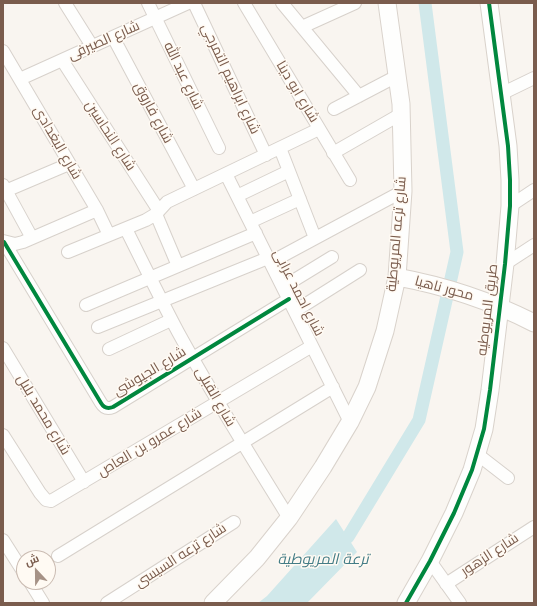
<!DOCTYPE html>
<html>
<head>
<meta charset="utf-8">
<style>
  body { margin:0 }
  #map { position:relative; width:537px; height:606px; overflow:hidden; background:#f9f5f0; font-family:"DM Sans",Cairo,sans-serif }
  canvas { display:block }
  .frame { position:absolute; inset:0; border:4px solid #7a5c4d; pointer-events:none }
  .north { position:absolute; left:16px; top:550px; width:40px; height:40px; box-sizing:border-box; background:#fffaf3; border:1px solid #cabbb1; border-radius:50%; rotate:338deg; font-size:11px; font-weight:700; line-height:16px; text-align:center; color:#7a5c4d }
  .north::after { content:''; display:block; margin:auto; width:14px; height:18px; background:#a69286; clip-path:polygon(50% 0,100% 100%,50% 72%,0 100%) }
</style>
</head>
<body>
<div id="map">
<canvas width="537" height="606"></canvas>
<div class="frame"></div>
<div class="north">ش</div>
</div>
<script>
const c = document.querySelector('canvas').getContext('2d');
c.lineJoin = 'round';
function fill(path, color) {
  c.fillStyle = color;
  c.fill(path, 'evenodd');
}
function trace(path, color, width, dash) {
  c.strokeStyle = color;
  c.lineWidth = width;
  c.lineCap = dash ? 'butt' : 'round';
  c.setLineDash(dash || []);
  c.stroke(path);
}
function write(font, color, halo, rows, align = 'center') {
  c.font = font + ' "DM Sans",Cairo,sans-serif';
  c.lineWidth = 3;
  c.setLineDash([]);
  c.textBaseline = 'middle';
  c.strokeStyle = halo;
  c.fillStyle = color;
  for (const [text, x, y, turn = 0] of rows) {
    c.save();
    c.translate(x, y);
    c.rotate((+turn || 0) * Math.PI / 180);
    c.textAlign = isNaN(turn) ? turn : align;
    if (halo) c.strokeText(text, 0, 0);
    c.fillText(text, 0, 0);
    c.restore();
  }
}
fill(new Path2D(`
  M336,519L357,552L307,603H258L267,596Z`), '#d0e8ea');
trace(new Path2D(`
  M348,537L419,420L457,252L425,3`), '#d0e8ea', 13);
const street = new Path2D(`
  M65,3L92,46
  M148,3L219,148
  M194,3L266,155
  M244,3L350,180
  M282,3L359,96
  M302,27L355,3
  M113,37L194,189
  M3,51L97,210L109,235
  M62,60L159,211
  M20,79L188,3
  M501,94L534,78
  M334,109L397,76
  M280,148L315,238
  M333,153L401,114
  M226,174L350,422
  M3,185L32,238
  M3,192L69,164
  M237,196L289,171
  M510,206L534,190
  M156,214L178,266
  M250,222L300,199
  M126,229C143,263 160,298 178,332C213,396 251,457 289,518
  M3,241L15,244L23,242L97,210
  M4,242L101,403C104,408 108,409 113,407L289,299
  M68,252L146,220L156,214L167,202L319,129
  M271,262L403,191
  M505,264L534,245
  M283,287L332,257
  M86,305L256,233
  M295,311L360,270
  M98,327L268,258
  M3,348L84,482
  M109,349L171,320
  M3,435L40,493L46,500L51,501L312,346
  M477,454L508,478
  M3,540L24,573
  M58,556L333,387
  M430,561L460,603
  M30,582L43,603
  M446,584L534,527
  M107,603L234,522`);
const secondary = new Path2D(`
  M397,277C446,286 489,300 534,323
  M213,603L257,558L289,518L323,467L350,422L367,387L385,331L397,277L403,191L401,104L387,3
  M406,603L430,561L454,513L472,470L484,429L490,390L505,264L510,206V180L508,146L489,3`);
trace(street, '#d7d1cb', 14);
trace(secondary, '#d9d2cb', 19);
trace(street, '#fefefd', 12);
trace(secondary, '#fefefd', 17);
trace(new Path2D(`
  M4,242L101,403C104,408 108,409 113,407L289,299
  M406,603L430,561L454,513L472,470L484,429L490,390L505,264L510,206V180L508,146L489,3`), '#00873e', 4);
write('14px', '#7a5c4d', '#fffaf3', [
  ["شارع الصيرفى",104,41,-24],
  ["شارع عبد الله",183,76,64],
  ["شارع ابراهيم التمرجي",230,79,65],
  ["شارع ابو دينا",297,92,59],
  ["شارع فاروق",153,113,62],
  ["شارع النحاسين",110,136,57],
  ["شارع البغدادى",57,143,60],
  ["شارع ترعه المريوطية",397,234,-85],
  ["محور ناهيا",444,289,15],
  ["شارع احمد عرابى",298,293,63],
  ["طريق المريوطيه",488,310,-83],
  ["شارع الجيوشى",150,372,-31],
  ["شارع القبلى",215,397,60],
  ["شارع محمد بلبل",43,415,59],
  ["شارع عمرو بن العاص",150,443,-31],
  ["شارع الزهور",490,555,-33],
  ["شارع ترعه السيسى",181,556,-33]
]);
write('italic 15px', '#437c86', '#fffaf3', [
  ["ترعة المريوطية",323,560]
]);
</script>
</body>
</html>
